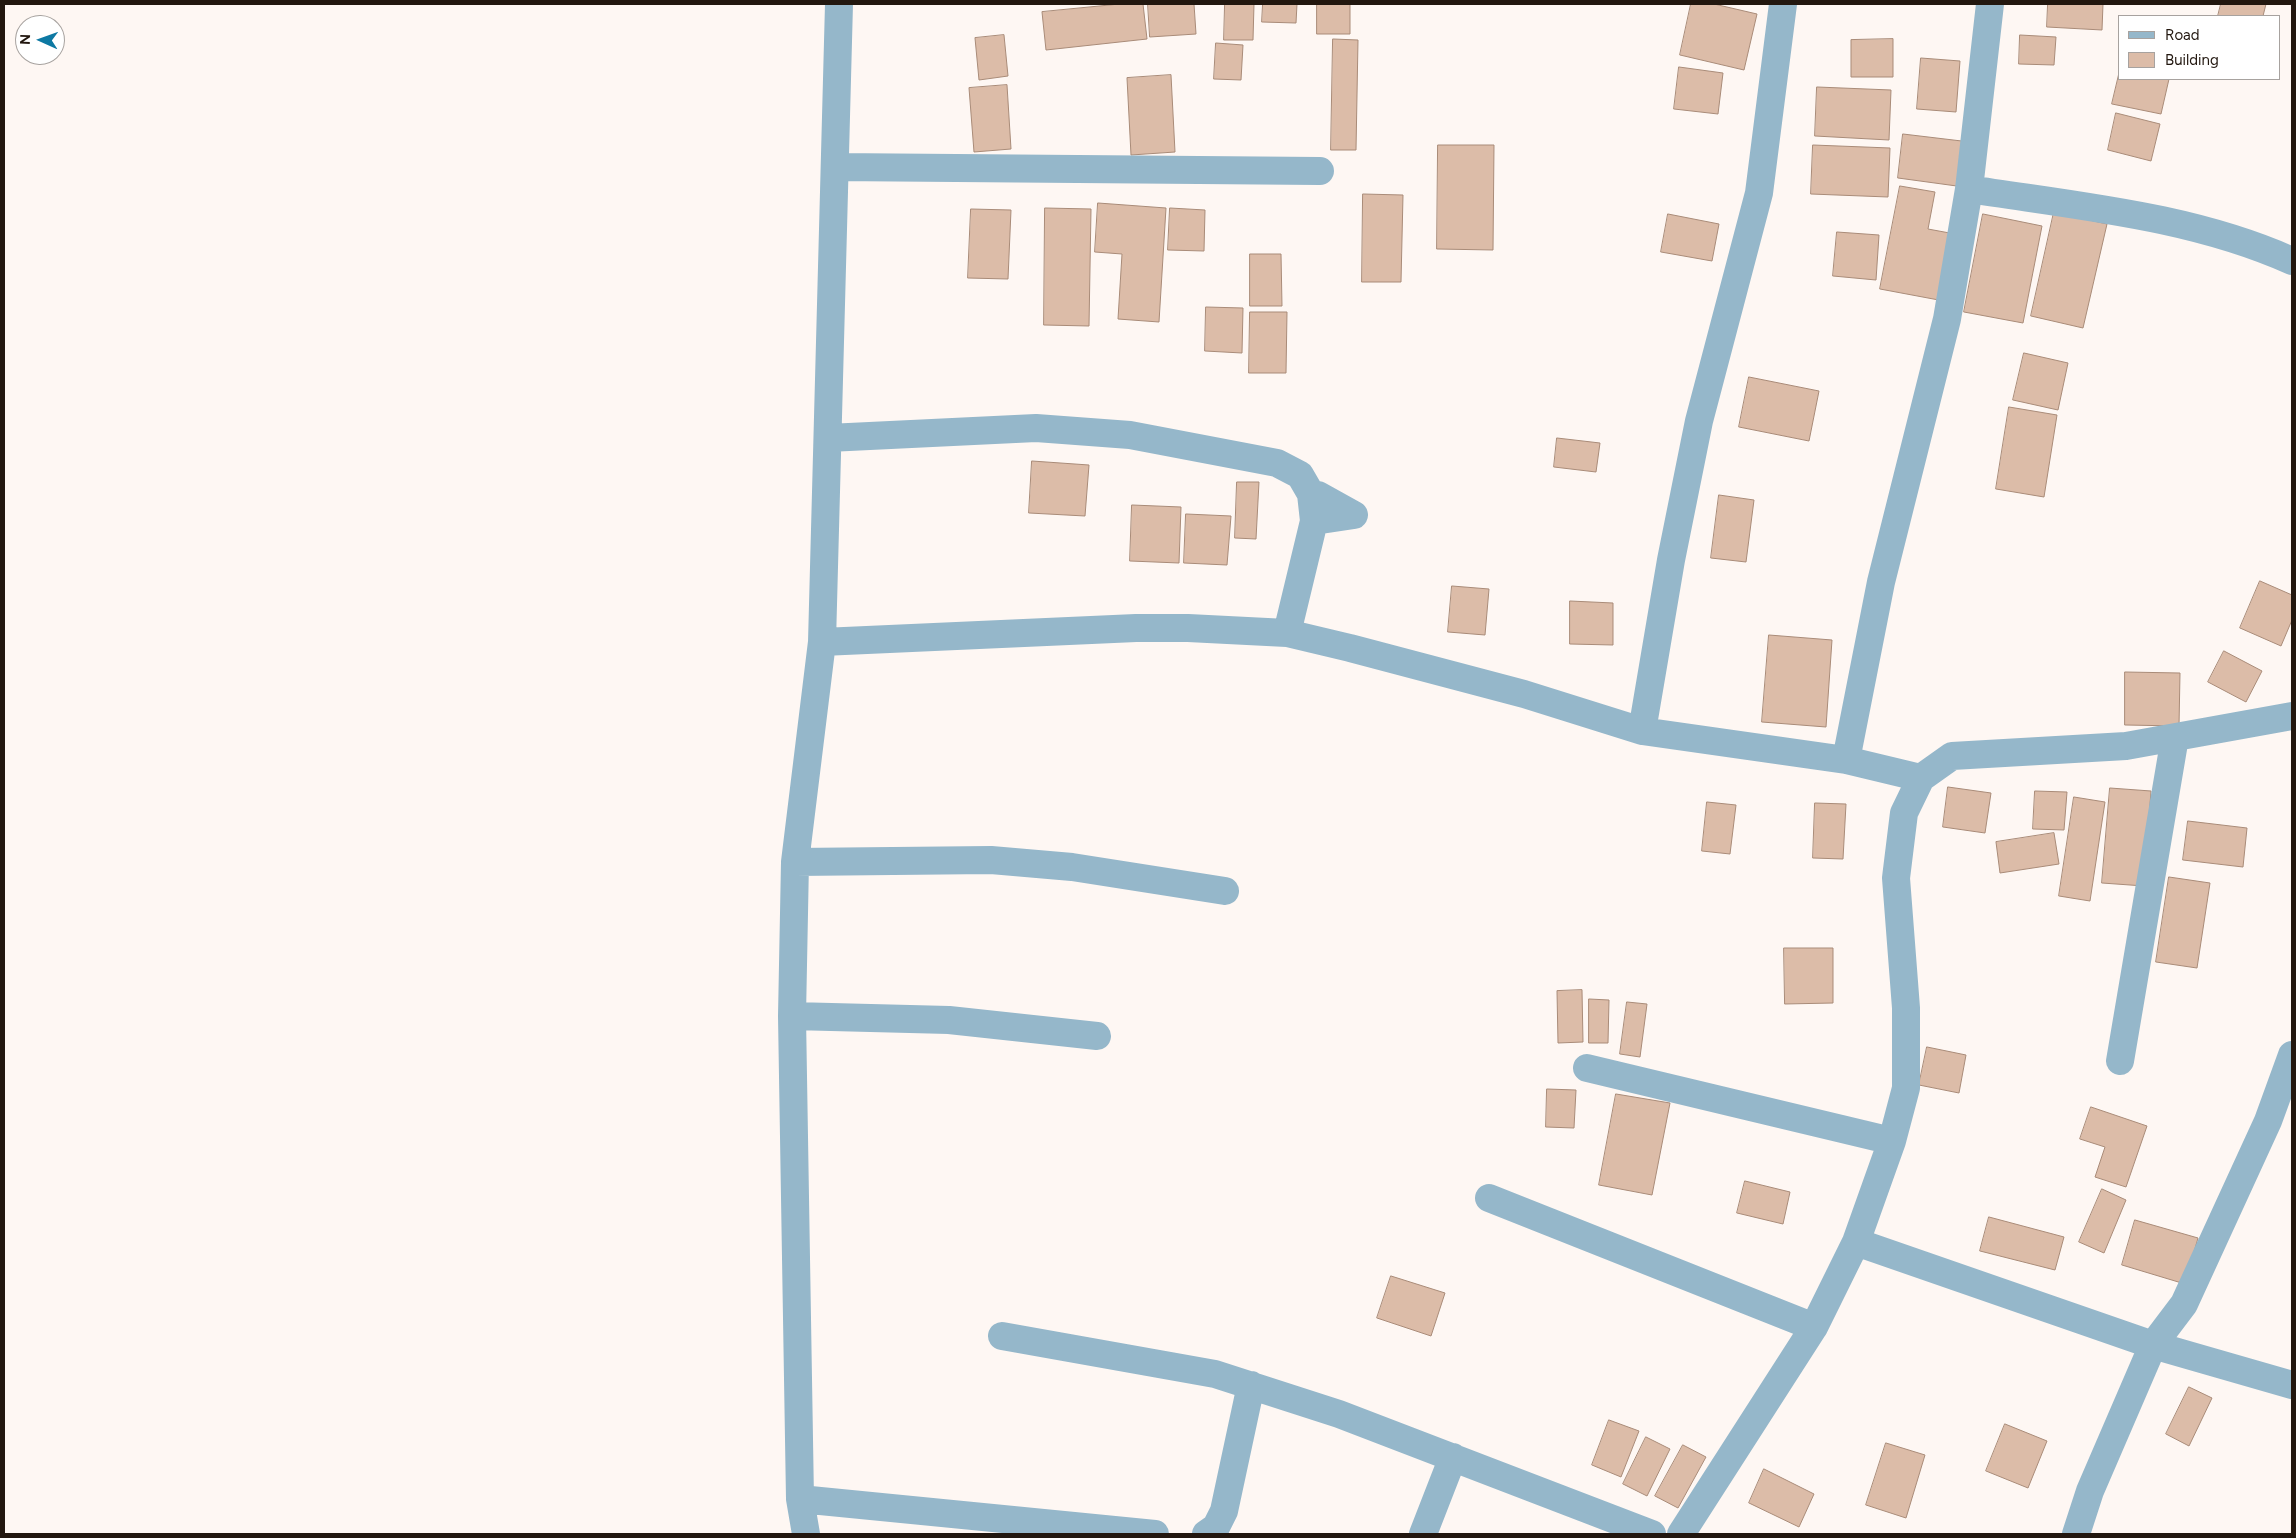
<!DOCTYPE html>
<html>
<head>
<meta charset="utf-8">
<style>
  body { margin:0 }
  #map { position:relative; width:2296px; height:1538px; overflow:hidden; background:#fef7f3; font-family:Figtree,sans-serif }
  canvas { display:block }
  .frame { position:absolute; inset:0; border:5px solid #22170f; pointer-events:none }
  .legend { position:absolute; left:2118px; top:15px; width:162px; height:65px; box-sizing:border-box; background:#fff; border:1px solid #a7a29f; margin:0; padding:6px 9px; list-style:none; font-size:15px; color:#22170f }
  .legend li { display:flex; align-items:center; gap:10px; height:25px }
  .legend b { width:25px; border:1px solid #a7a29f }
  .north { position:absolute; left:15px; top:15px; width:50px; height:50px; box-sizing:border-box; background:#fff; border:1px solid #a7a29f; border-radius:50%; rotate:272deg; font-size:14px; font-weight:700; line-height:20px; text-align:center; color:#22170f }
  .north::after { content:''; display:block; margin:auto; width:18px; height:22px; background:#0e79a3; clip-path:polygon(50% 0,100% 100%,50% 72%,0 100%) }
</style>
</head>
<body>
<div id="map">
<canvas width="2296" height="1538"></canvas>
<div class="frame"></div>
<ul class="legend">
<li><b style="height:6px;background:#95b7ca"></b>Road</li>
<li><b style="height:14px;background:#dcbca8"></b>Building</li>
</ul>
<div class="north">N</div>
</div>
<script>
const c = document.querySelector('canvas').getContext('2d');
c.lineJoin = 'round';
function fill(path, color) {
  c.fillStyle = color;
  c.fill(path, 'evenodd');
}
function trace(path, color, width, dash) {
  c.strokeStyle = color;
  c.lineWidth = width;
  c.lineCap = dash ? 'butt' : 'round';
  c.setLineDash(dash || []);
  c.stroke(path);
}
const building = new Path2D(`
  M1120,4H1143L1147,39L1046,50L1042,12Z
  M1148,4H1194L1196,34L1150,37Z
  M1225,4H1254L1253,40H1224Z
  M1263,4H1297L1296,23L1262,22Z
  M1317,4H1350V34H1317Z
  M1691,4H1714L1757,14L1744,70L1680,55Z
  M2048,4H2103L2102,30L2047,27Z
  M2221,4H2266L2263,16H2218Z
  M1004,35L1008,76L979,80L975,38Z
  M2020,35L2056,37L2054,65L2019,64Z
  M1333,39L1358,40L1356,150H1331Z
  M1893,39V77H1851V40Z
  M1216,43L1243,45L1241,80L1214,79Z
  M1921,58L1960,61L1956,112L1917,109Z
  M1679,67L1723,73L1718,114L1674,109Z
  M2120,69V79H2169L2161,114L2112,104Z
  M1171,75L1175,152L1131,155L1127,78Z
  M1007,85L1011,149L974,152L969,88Z
  M1817,87L1891,90L1889,140L1815,136Z
  M2116,113L2160,124L2151,161L2108,150Z
  M1903,134L1970,142L1964,187L1898,178Z
  M1438,145H1494L1493,250L1437,249Z
  M1813,145L1890,148L1888,197L1811,194Z
  M1900,186L1935,192L1928,229L1955,234L1944,301L1880,289Z
  M1363,194L1403,195L1401,282H1362Z
  M1098,203L1166,208L1159,322L1118,319L1122,254L1095,252Z
  M1045,208L1091,209L1089,326L1044,325Z
  M1170,208L1205,210L1204,251L1168,250Z
  M971,209L1011,210L1008,279L968,278Z
  M2054,212L2107,224L2083,328L2031,316Z
  M1668,214L1719,224L1712,261L1661,252Z
  M1983,214L2042,226L2023,323L1964,312Z
  M1837,232L1879,235L1876,280L1833,276Z
  M1250,254H1281L1282,306H1250Z
  M1206,307L1243,308L1242,353L1205,351Z
  M1250,312H1287L1286,373H1249Z
  M2024,353L2068,363L2058,410L2013,400Z
  M1749,377L1819,391L1809,441L1739,427Z
  M2009,407L2057,415L2044,497L1996,489Z
  M1557,438L1600,443L1596,472L1554,467Z
  M1032,461L1089,465L1085,516L1029,513Z
  M1237,482H1259L1256,539L1235,538Z
  M1719,495L1754,500L1746,562L1711,558Z
  M1132,505L1181,507L1179,563L1130,561Z
  M1186,514L1231,516L1227,565L1184,563Z
  M2260,581L2292,595V620L2281,646L2240,628Z
  M1452,586L1489,589L1485,635L1448,632Z
  M1570,601L1613,603V645L1570,644Z
  M1769,635L1832,640L1826,727L1762,722Z
  M2224,651L2262,671L2246,702L2208,682Z
  M2125,672L2180,673L2179,726L2125,725Z
  M1948,787L1991,793L1985,833L1943,827Z
  M2110,788L2151,791L2144,886L2102,883Z
  M2035,791L2067,792L2064,830L2033,829Z
  M2074,797L2105,802L2090,901L2059,896Z
  M1707,802L1736,805L1730,854L1702,851Z
  M1815,803L1846,804L1843,859L1813,858Z
  M2188,821L2247,828L2243,867L2183,860Z
  M2054,833L2059,864L2000,873L1996,842Z
  M2169,877L2210,883L2197,968L2156,962Z
  M1784,948H1833V1003L1785,1004Z
  M1582,990L1583,1042L1558,1043L1557,991Z
  M1589,999L1609,1000L1608,1043H1589Z
  M1627,1002L1647,1004L1640,1057L1620,1054Z
  M1927,1047L1966,1055L1959,1093L1919,1085Z
  M1547,1089L1576,1090L1574,1128L1546,1127Z
  M1616,1094L1670,1103L1652,1195L1599,1185Z
  M2091,1107L2147,1126L2126,1187L2095,1177L2105,1147L2080,1139Z
  M1745,1181L1790,1192L1783,1224L1737,1213Z
  M2102,1189L2126,1200L2104,1253L2079,1242Z
  M1989,1217L2064,1237L2055,1270L1980,1251Z
  M2135,1220L2198,1238L2185,1284L2122,1265Z
  M1391,1276L1445,1293L1431,1336L1377,1318Z
  M2189,1387L2212,1398L2189,1446L2166,1434Z
  M1609,1420L1639,1431L1621,1477L1592,1465Z
  M2005,1424L2047,1441L2028,1488L1986,1471Z
  M1646,1437L1670,1449L1647,1496L1623,1484Z
  M1886,1443L1925,1455L1906,1518L1866,1505Z
  M1683,1445L1706,1457L1678,1508L1655,1496Z
  M1764,1469L1814,1494L1799,1527L1749,1503Z`);
fill(building, '#dcbca8');
trace(building, '#a98b78', 1);
trace(new Path2D(`
  M835,167L1320,171
  M1969,189C2077,206 2192,216 2292,261
  M828,438L1036,428L1130,435L1277,463L1300,475L1311,494L1314,521L1287,633
  M1311,494L1318,495L1354,515L1314,521
  M822,642L1136,628H1188L1287,633L1350,648L1524,694L1642,731L1846,760L1921,778
  M1642,731L1671,560L1699,421L1759,193L1783,4
  M1846,760L1881,582L1947,319L1969,189L1990,4
  M795,862L991,860L1072,867L1225,891
  M792,1016L949,1020L1097,1036
  M2120,1061L2175,737
  M1587,1068L1892,1141
  M1489,1198L1814,1327
  M1856,1242L2153,1345L2292,1385
  M1002,1336L1215,1374L1339,1414L1652,1534
  M800,1499L1155,1534
  M806,1534L800,1499L792,1016L795,862L822,642L839,4
  M1206,1534L1216,1527L1224,1511L1251,1385
  M1423,1534L1453,1457
  M1681,1534L1814,1327L1856,1242L1892,1141L1906,1088V1008L1896,878L1904,813L1921,778L1952,756L2126,746L2292,716
  M2076,1534L2090,1491L2153,1345L2184,1304L2268,1121L2292,1055`), '#95b7ca', 28);
</script>
</body>
</html>
